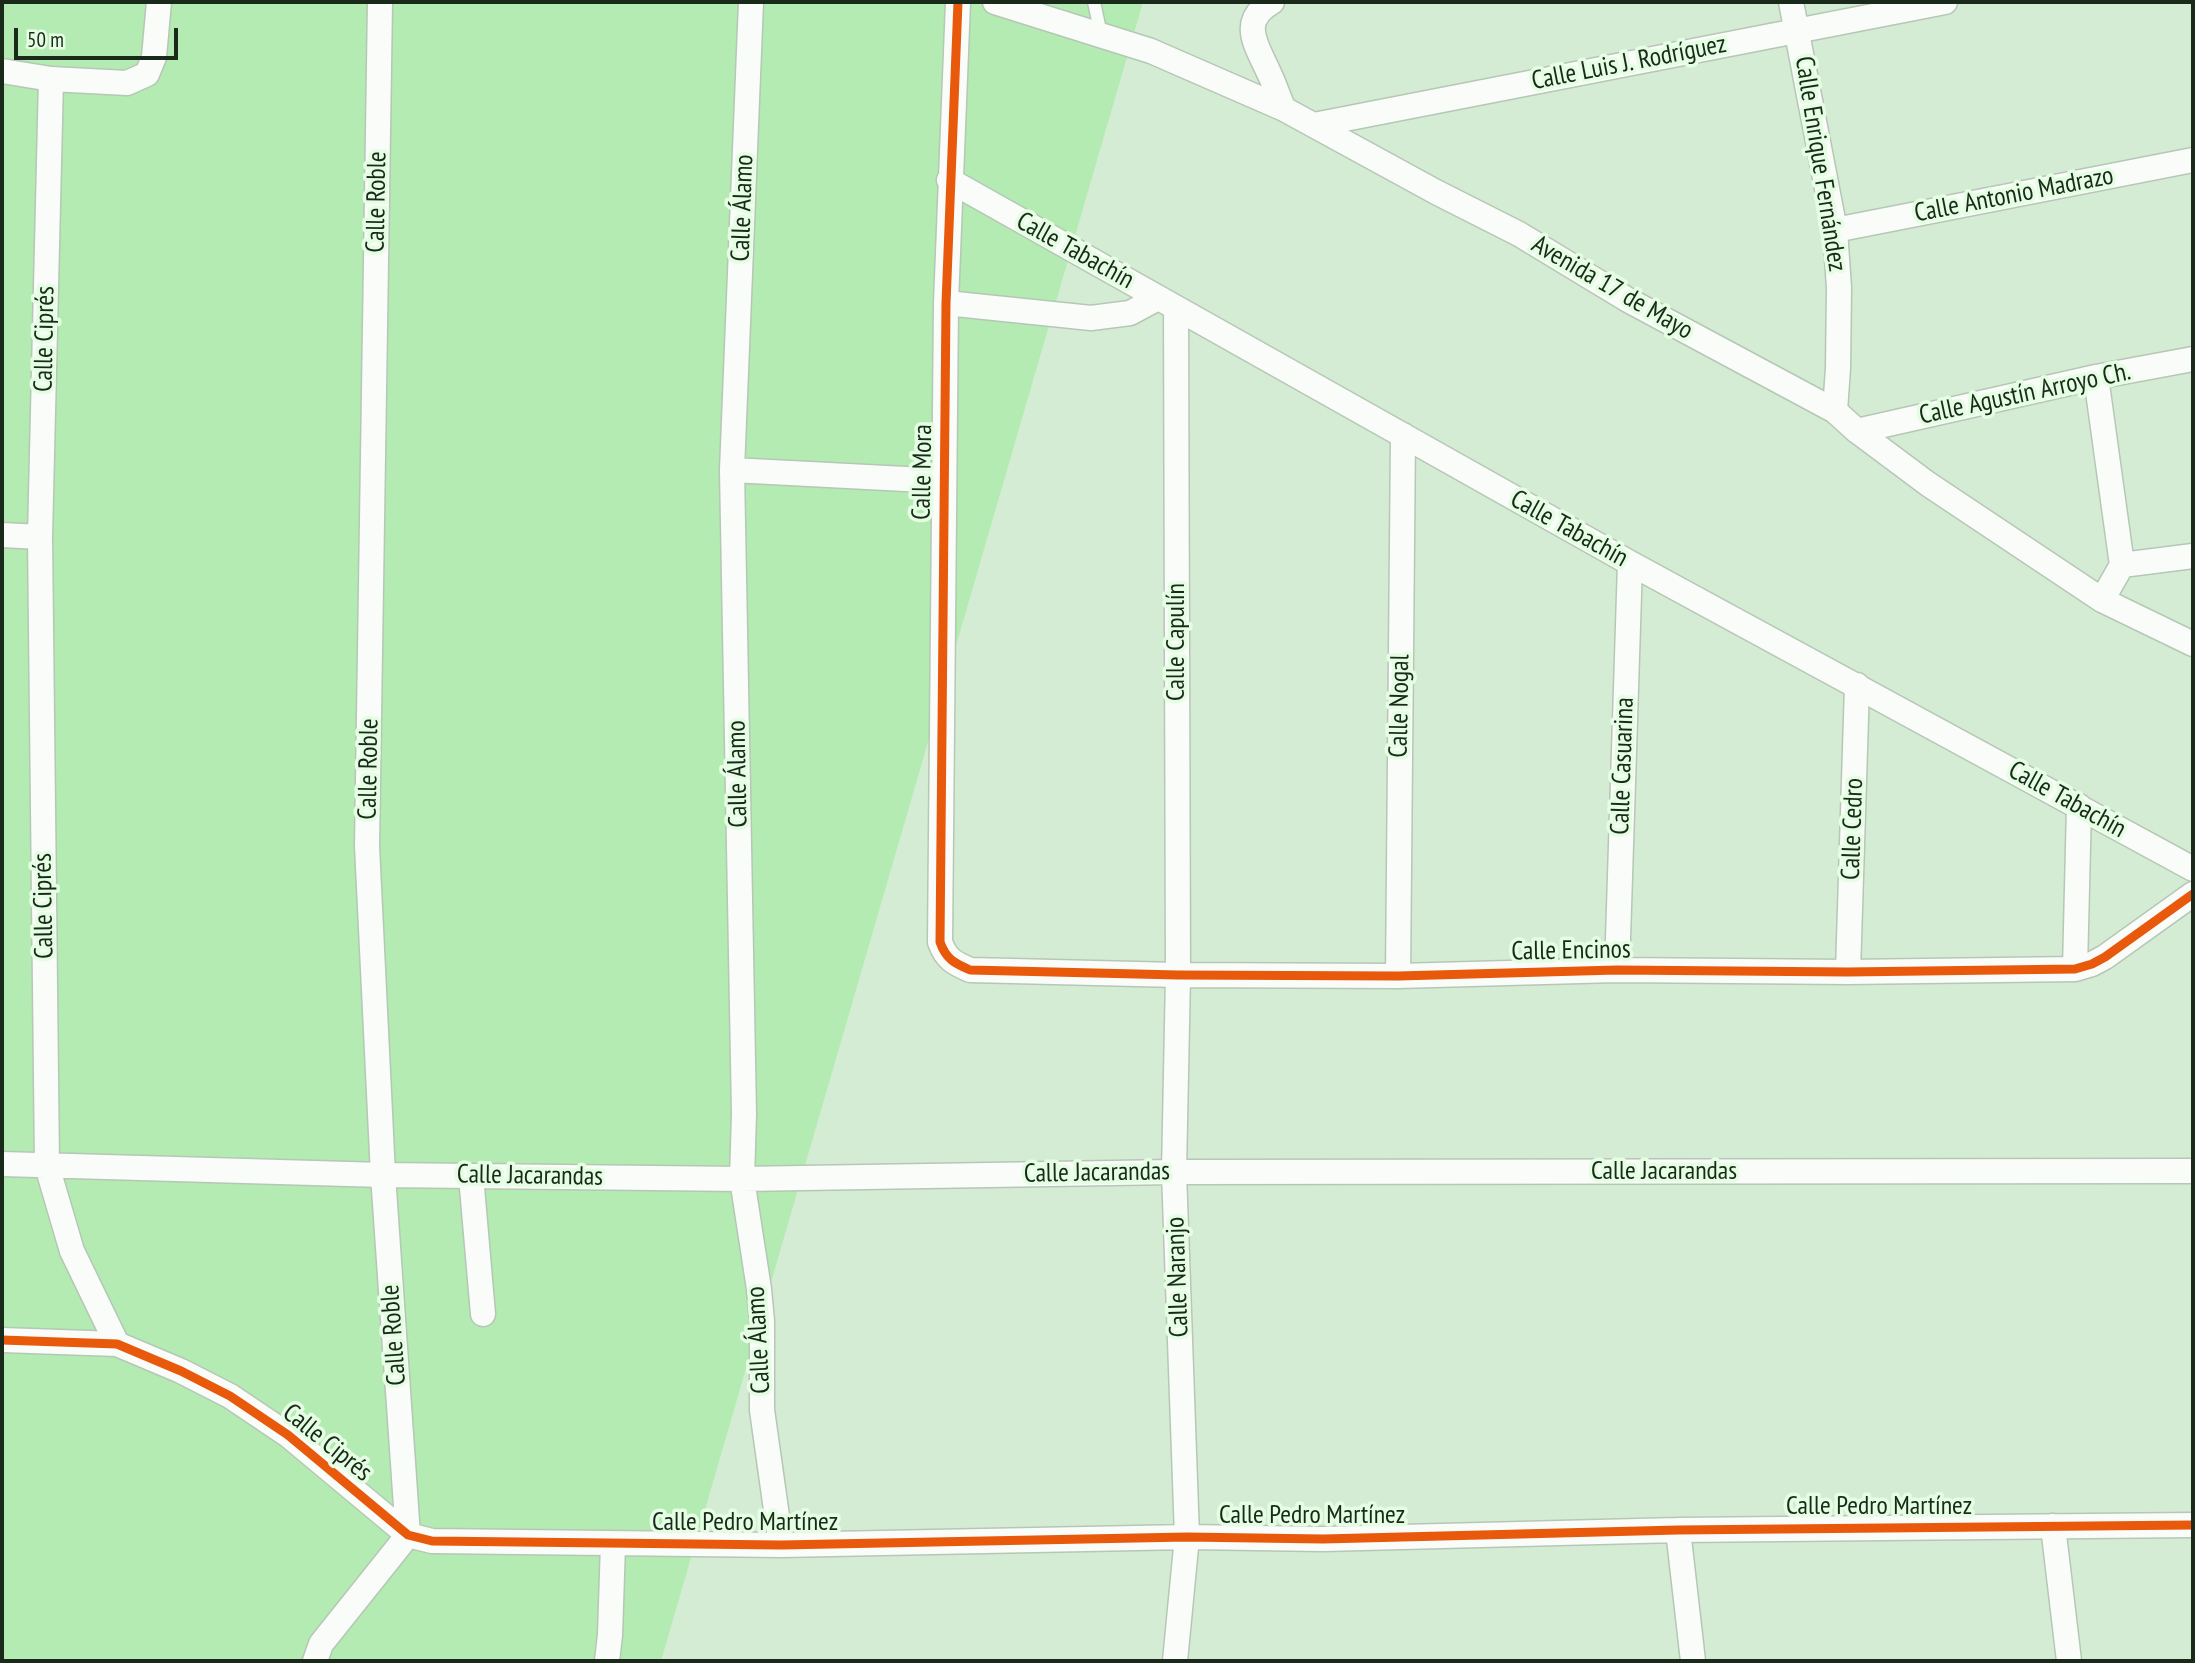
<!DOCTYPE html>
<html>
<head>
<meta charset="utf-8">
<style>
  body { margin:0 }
  #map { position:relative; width:2195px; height:1663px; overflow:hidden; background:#d5ecd4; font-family:"PT Sans Narrow",sans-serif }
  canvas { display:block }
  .frame { position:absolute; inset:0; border:4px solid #1a2a1a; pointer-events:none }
  .scale { position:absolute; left:14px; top:28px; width:164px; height:32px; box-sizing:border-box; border:4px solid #1a2a1a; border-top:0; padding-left:9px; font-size:21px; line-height:24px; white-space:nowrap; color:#1a2a1a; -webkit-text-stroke:5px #e5fee3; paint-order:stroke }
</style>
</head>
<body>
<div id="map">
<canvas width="2195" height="1663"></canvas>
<div class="frame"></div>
<div class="scale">50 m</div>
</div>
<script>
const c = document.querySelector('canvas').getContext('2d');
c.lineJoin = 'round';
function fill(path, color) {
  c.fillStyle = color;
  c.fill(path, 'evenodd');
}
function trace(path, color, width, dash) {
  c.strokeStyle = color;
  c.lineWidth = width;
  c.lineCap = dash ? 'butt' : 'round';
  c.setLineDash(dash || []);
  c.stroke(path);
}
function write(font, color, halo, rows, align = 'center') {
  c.font = font + ' "PT Sans Narrow",sans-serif';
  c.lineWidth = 7;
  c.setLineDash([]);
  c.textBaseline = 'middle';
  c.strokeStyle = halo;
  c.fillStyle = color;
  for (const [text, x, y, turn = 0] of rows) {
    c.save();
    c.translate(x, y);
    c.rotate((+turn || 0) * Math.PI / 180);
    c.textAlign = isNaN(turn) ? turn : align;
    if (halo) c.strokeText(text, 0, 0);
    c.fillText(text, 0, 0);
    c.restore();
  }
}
fill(new Path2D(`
  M2,2H1143L661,1661H2Z`), '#b3ebb2');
const service = new Path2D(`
  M1094,2L1101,35`);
const minor = new Path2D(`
  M751,2L732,470L744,1114L742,1179L759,1289L762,1321V1410L781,1545
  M958,2L946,303L940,942C946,959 954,963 970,970L1178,975L1398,976L1617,970L1848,972L2075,969L2092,964L2105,957L2193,894
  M995,2L1151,51L1284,109L1436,192L1519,234L1628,300L1835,411L1857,431L1928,484L2102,600L2193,644
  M1272,2C1238,21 1257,46 1269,73C1275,85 1278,97 1284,109
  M1791,2L1835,230L1839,288L1838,368L1835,411
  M2,71L51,79L127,83L147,74L154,57L159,2
  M51,79L40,537L47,1166L72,1251L117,1344
  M1314,125L1945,2
  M949,180L1630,563L2193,869
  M1835,230L2193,160
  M946,303L1091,318L1130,313L1158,298
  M2096,377L2122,565
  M1857,431L2096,377L2193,359
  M732,470L944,481
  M2,535L40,537
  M2102,600L2122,565L2193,556
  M2075,969L2079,806
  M1617,970L1630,563
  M1848,972L1857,685
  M1398,976L1403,435
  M2,1164L383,1175L742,1179L1174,1172L2193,1171
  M471,1176L483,1314
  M2,1340L117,1344L181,1371L230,1396L288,1435L408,1535L432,1541L781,1545L1187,1537L1323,1539L1678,1530L2193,1525
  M2053,1526L2069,1661
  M1678,1530L1693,1661
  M315,1661L321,1644L408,1535L383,1175L367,846L380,2
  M607,1661L610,1635L613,1544
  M1175,1661L1187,1537L1174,1172L1178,975L1176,309`);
trace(service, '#b6c7b5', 15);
trace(minor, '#b6c7b5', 27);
trace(service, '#f9fcf9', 12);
trace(minor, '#f9fcf9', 24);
trace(new Path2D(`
  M958,2L946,303L940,942C946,959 954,963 970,970L1178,975L1398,976L1617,970L1848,972L2075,969L2092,964L2105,957L2193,894
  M2,1340L117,1344L181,1371L230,1396L288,1435L408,1535L432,1541L781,1545L1187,1537L1323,1539L1678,1530L2193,1525`), '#e8590c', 9);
write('26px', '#1a2a1a', '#e5fee3', [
  ["Calle Luis J. Rodríguez",1629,63,-11],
  ["Calle Enrique Fernández",1820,164,81],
  ["Calle Antonio Madrazo",2014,195,-11],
  ["Calle Roble",377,202,-89],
  ["Calle Álamo",743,208,-88],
  ["Calle Tabachín",1075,251,29],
  ["Avenida 17 de Mayo",1612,288,30],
  ["Calle Ciprés",45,339,-89],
  ["Calle Agustín Arroyo Ch.",2025,394,-12],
  ["Calle Mora",923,472,-89],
  ["Calle Tabachín",1569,529,29],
  ["Calle Capulín",1177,642,-90],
  ["Calle Nogal",1400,706,-89],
  ["Calle Casuarina",1623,766,-88],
  ["Calle Roble",369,769,-89],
  ["Calle Álamo",738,774,-91],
  ["Calle Tabachín",2067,800,29],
  ["Calle Cedro",1853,829,-88],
  ["Calle Ciprés",44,906,-91],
  ["Calle Encinos",1571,951,-1],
  ["Calle Jacarandas",1664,1172],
  ["Calle Jacarandas",1097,1173,-1],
  ["Calle Jacarandas",530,1176,1],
  ["Calle Naranjo",1178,1277,-92],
  ["Calle Roble",394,1335,-94],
  ["Calle Álamo",759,1340,-93],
  ["Calle Ciprés",327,1443,39],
  ["Calle Pedro Martínez",1879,1507],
  ["Calle Pedro Martínez",1312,1516],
  ["Calle Pedro Martínez",745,1523]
]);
</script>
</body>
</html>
